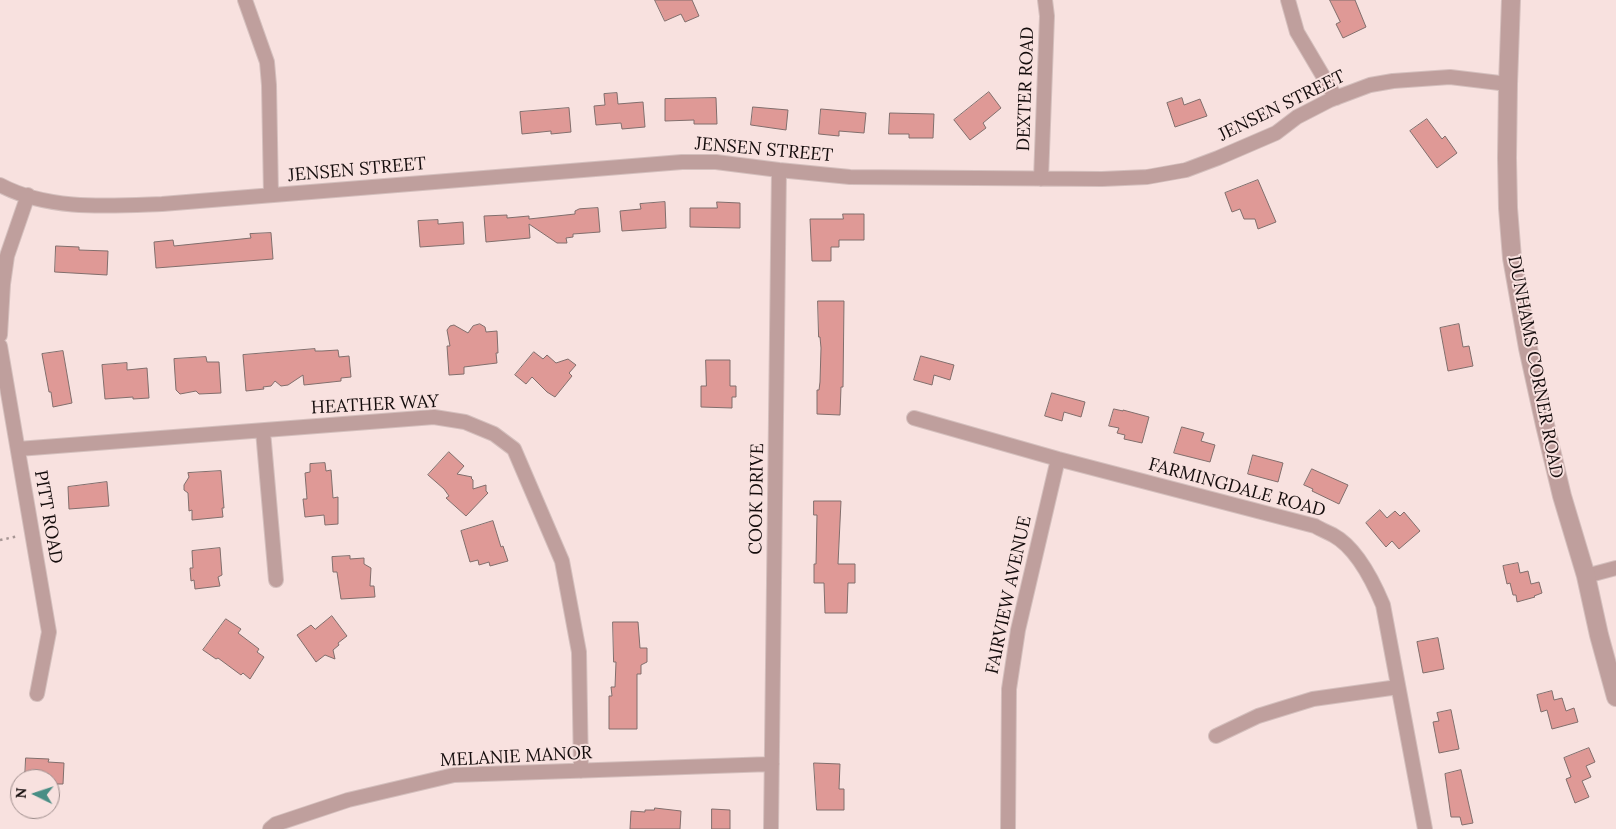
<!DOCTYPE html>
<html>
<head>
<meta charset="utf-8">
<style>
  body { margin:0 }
  #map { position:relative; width:1616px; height:829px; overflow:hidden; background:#f8e1df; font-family:Lora,serif }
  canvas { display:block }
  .north { position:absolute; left:10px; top:769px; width:50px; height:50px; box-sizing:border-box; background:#f8e1df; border:1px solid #9d8c8b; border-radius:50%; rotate:274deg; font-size:14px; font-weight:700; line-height:20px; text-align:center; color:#140c0c }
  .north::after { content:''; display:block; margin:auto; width:18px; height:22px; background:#488e85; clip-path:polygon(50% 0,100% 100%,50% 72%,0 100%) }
</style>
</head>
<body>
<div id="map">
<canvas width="1616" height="829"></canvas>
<div class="north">N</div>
</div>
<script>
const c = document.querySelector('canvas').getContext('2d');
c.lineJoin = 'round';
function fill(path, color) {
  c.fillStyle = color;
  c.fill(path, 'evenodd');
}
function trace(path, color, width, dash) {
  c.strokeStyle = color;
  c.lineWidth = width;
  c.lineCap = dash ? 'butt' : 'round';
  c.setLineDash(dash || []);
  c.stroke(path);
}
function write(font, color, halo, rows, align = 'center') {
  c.font = font + ' Lora,serif';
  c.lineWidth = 4;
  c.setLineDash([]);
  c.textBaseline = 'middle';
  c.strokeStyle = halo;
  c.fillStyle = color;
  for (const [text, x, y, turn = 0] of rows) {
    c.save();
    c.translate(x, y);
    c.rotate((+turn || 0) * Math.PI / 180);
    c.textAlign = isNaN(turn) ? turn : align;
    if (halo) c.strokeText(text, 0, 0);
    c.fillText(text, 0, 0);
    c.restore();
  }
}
const building = new Path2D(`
  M655,0H692L699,16L685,22L681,14L665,21Z
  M1330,0H1355L1366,27L1343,38L1336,24L1340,22Z
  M989,92L1001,108L983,123L986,128L970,140L954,120Z
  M617,93L618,104L643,102L645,127L622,129L621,123L596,125L594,106L605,105L604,94Z
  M716,98L717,124H694V120L665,121V99Z
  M1182,98L1184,105L1200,99L1207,116L1175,127L1167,103Z
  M753,107L788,110L786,130L751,125Z
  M569,108L571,132L551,134V131L522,134L520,112Z
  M821,109L866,113L864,133L839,131V136L819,134Z
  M890,113L934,114L933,138H909V134H889Z
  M1427,119L1442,139L1445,136L1457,153L1437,168L1410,131Z
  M1258,180L1276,222L1258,229L1255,219H1244L1240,209L1232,212L1225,193Z
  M665,202L666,228L622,231L620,211L641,209L640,204Z
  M717,202L740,203V228L690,227V208H717Z
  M598,208L600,232L573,234V237L566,238L567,243H557L529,224L530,238L486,242L484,216L507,215V218L529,216V219L575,214V211L579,209Z
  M843,214H864V240H839V247H831V261H812L810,219H843Z
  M438,220V224L463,222L464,244L420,247L418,221Z
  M271,233L273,259L156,268L154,242L173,240L174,246L251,238L250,234Z
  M56,246L79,247V250L108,251L107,275L55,272Z
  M818,301H844L843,387H841L840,415L817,414V390H819L820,382L821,348L820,337H819Z
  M480,324L485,327L486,332L497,331L498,353H496L497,363L464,367V374L449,375L447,346H450L447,330L450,326L454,325L468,333L473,326Z
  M1459,324L1463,347L1469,346L1473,366L1448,371L1440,328Z
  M315,349V351H322L338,350L339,357L349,356L351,377L341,378V381L304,385L303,375L288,385L281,386L275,381L271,386L263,387L264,389L246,391L243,355Z
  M63,351L72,403L53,407L51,392H49L42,354Z
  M534,352L543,359L547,355L556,363L568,359L576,365L569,373L572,376L555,397L547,392L532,377L526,384L515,375Z
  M921,356L954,365L950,380L934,375L932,385L914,380Z
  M206,357L207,362H219L221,393L199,394L196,391L180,394L176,390L174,359Z
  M706,360H730V386H736V397H732V408L701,407V386H706Z
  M127,363V370L147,368L149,398L133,399V397L105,399L102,365Z
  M1052,393L1085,402L1081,417L1064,412L1062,421L1045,416Z
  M1114,409L1123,411V410L1149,417L1142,443L1124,439L1125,435L1117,433L1119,428L1109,426Z
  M1182,427L1204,433L1201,441L1215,445L1210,462L1174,453Z
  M449,452L464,466L457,474L472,477L471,478L473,480V489L486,485V491L488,493L466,516L446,498L449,496L444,489L428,475Z
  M1253,455L1283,463L1278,482L1248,474Z
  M325,463L326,471L331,470L333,498L338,497V524L325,525L324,515L305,517L303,499H307L305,473L310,472V464Z
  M1312,469L1348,485L1339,504L1312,491L1313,489L1304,485Z
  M221,471L224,508H222L223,517L192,520V510L189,511L188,493L184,490V485L189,477L188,473Z
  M107,482L109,506L69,509L68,487Z
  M814,501H841L838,564H855V583H848L847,613H825L824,583H814V564H816L817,515H814Z
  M1380,510L1387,518L1395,511L1400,516L1404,512L1420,531L1399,549L1392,541L1386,547L1366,523Z
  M493,521L501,547L503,546L508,561L490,566L489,562L479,565L478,560L470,562L461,531Z
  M220,548L222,575L218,577L220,586L195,589L194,580L191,581L190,568H193L192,551Z
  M350,556V559L364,558V564L371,568L370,586H374L375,597L341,599L337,572H333L332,557Z
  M1518,563L1520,573L1528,571L1531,584L1539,582L1542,593L1534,596L1535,597L1517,602L1516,595H1513L1510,583L1507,584L1503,566Z
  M332,616L347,636L338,643L339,645L333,650L335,659L325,655L316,662L297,635L311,625L315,629Z
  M226,619L241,629L238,633L259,649L257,652L264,657L250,679L243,673L241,675L218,658L216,659L203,650Z
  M613,622H638L640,648H647V662L641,665V674H637V729H609V696H612L611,687H615L616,662H614Z
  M1438,638L1444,669L1423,673L1417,642Z
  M1552,691L1554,700L1562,698L1566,711L1574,708L1578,722L1552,729L1547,710L1541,712L1537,695Z
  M1451,710L1459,749L1439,753L1433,722L1439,721L1437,713Z
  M1589,748L1595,762L1586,766L1591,777L1582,781L1589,797L1575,803L1566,779L1571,777L1564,758Z
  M26,758L49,759L48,762L64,763L63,784H50V779H25Z
  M814,763L840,764L839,789H844V810H817Z
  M1461,770L1473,823L1462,825L1460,817H1451L1445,774Z
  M655,808L681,811L680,829H630L631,811L645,812V810H654Z
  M712,809L730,810V829H712Z`);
fill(building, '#df9996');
trace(building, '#816e6c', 1);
const minor = new Path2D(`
  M245,0L267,62L269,85L271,195
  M1288,0L1297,32L1336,98
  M1041,179L1047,16L1045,0
  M0,185C49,211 109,206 162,204L682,162H716L779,170L850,177L1102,179L1147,177L1186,170L1218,158L1276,133L1297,117L1330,100L1370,85L1393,81L1450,77L1508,84
  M0,335L3,284L7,256L28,195
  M0,346L49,632L37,694
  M914,418L1058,459L1315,526C1320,529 1327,532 1333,535C1357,548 1373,581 1383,605L1425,829
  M263,431L276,580
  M18,449L434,417L465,422L494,434L514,449L562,561L579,652L581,771
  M1586,576L1616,568
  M1216,736L1258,716L1313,699L1398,687
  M270,829L276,824L348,800L454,775L772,764
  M771,829L779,170
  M1008,829L1009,689L1018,630L1058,459`);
const tertiary = new Path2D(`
  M1511,0L1508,84L1507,158L1508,208L1512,258L1528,348L1545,425L1562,496L1586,576L1599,635L1616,697`);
trace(minor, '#d4bfbd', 16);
trace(tertiary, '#d4bfbd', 20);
trace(new Path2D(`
  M0,540L19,536`), '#a79694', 2.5, [2.5, 4]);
trace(minor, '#bf9f9d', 14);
trace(tertiary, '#bf9f9d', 18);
write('18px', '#140c0c', '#f8e1df', [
  ["DEXTER ROAD",1026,89,-88],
  ["JENSEN STREET",1282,106,-26],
  ["JENSEN STREET",764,150,5],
  ["JENSEN STREET",357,170,-5],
  ["DUNHAMS CORNER ROAD",1535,367,79],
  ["HEATHER WAY",375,405,-3],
  ["FARMINGDALE ROAD",1237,488,15],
  ["COOK DRIVE",757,499,-89],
  ["PITT ROAD",48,517,80],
  ["FAIRVIEW AVENUE",1009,595,-78],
  ["MELANIE MANOR",516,757,-3]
]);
</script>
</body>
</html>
